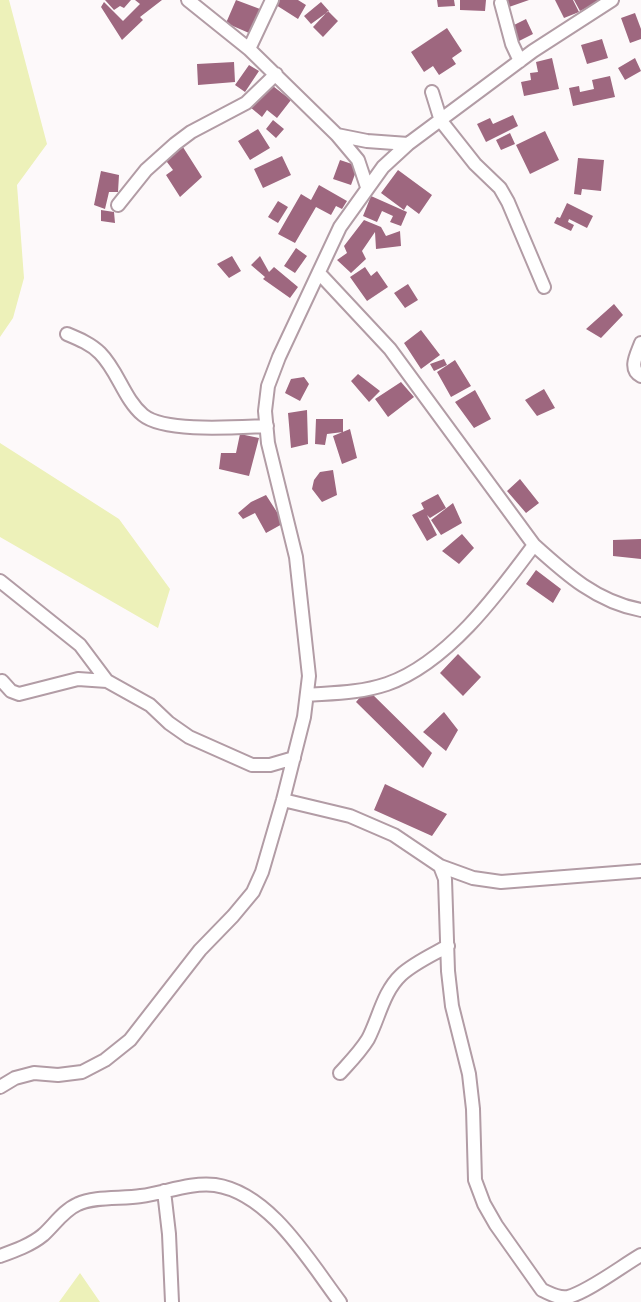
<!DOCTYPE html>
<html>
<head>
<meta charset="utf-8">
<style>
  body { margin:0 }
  canvas { display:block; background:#fdf9fa }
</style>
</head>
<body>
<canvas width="641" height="1302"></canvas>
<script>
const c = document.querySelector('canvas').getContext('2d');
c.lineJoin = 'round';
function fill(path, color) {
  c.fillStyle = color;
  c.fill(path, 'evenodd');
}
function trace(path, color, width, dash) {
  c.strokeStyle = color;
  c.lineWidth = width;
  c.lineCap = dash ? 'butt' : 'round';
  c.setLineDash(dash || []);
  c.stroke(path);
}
fill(new Path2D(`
  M0,0H9L47,144L17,185L24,278L13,318L0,337Z
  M0,443L119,519L170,589L158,628L0,537Z
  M80,1273L100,1302H59Z`), '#edf1b9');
fill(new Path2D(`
  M105,0H131L124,8L120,6L114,10Z
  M135,0H162L140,17L143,20L122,40L101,7L104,2L123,21L140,4Z
  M236,0L260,9L249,33L226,23Z
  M279,0H298L306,5L298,19L276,5Z
  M437,0H454L455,6L438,7Z
  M460,0H486L485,11L460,10Z
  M506,0H529L509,7Z
  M555,0H573L579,12L564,18Z
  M574,0H603L580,11Z
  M321,2L329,11L311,24L304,16Z
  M328,11L338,21L323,37L313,27Z
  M635,13L641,29V39L630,43L621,18Z
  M526,19L533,34L519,41L512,26Z
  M447,28L462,51L452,58L456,64L439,75L433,66L424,72L411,52Z
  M602,39L608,58L587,64L581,45Z
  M552,58L559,89L524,96L521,82L531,80L530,73L538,72L536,62Z
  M635,58L641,71L625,80L618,68Z
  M234,62L235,82L198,85L197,64Z
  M249,65L259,71L245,92L235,85Z
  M610,76L615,97L573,106L569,88L579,86L580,92L594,89L592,80Z
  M269,83L291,100L277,118L267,110L262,117L250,107Z
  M513,115L518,126L486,142L477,124L490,118L493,124Z
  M273,120L284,129L276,138L266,129Z
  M258,129L270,148L250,160L238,141Z
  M545,131L559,160L530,174L516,145Z
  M510,133L515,144L501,150L496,140Z
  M181,144L202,177L180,197L166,175L173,170L164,158Z
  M282,156L291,175L263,188L254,169Z
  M578,158L604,160L601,191L582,189L581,195L574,194Z
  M340,160L358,166L351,185L333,179Z
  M398,170L432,195L419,214L407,205L404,210L381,193Z
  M101,171L119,175L118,192H109L105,209L94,205Z
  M319,185L347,201L342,209L336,206L331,215L316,207L295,243L278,234L301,194L311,200Z
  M371,196L407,212L401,226L390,222L393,216L382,211L377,222L363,216Z
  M278,201L288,207L278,223L268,217Z
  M567,203L593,216L587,228L569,219L568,222L574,225L571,231L554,223L557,217L560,218Z
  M101,210L114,212L115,223L101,221Z
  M364,220L381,227L386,236L400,231L401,246L376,249L375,232L362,251L366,259L351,273L337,260L347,253L344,246Z
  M296,248L307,256L295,273L284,266Z
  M232,256L241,271L229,278L217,264Z
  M260,256L269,272L274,267L298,287L290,298L263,279L265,277L251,265Z
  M365,267L371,276L377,271L388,287L367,301L350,277Z
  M408,284L418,300L405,308L394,293Z
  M614,304L623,315L601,338L586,329Z
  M421,330L440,355L421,369L404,343Z
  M444,359L447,365L434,371L430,364Z
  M455,360L471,386L451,397L437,372Z
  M358,374L380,391L369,402L351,381Z
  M304,377L309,384L300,401L285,393L291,379Z
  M401,382L414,397L388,417L375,399Z
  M544,389L555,408L537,416L525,400Z
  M475,390L491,419L474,428L455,402Z
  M307,410L308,444L291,448L288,413Z
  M316,419H343V432L327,434L325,445L315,444Z
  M350,429L357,458L342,464L333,436Z
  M240,434L259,438L249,476L219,469L221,453H236Z
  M333,470L337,495L322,502L312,489L314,480L320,472Z
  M520,479L539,503L526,513L507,491Z
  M438,494L446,508L430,518L427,515L437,535L427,541L412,515L424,509L421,503Z
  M266,495L284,523L266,533L255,513L243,519L238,513L251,502Z
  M453,503L462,523L441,535L431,520Z
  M462,534L474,548L459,564L442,551Z
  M641,539V559L613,556V540Z
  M536,570L561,589L553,603L526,584Z
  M458,654L481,677L463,696L440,673Z
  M367,689L432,753L423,768L356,702Z
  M444,712L458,730L446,751L423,732Z
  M385,784L447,814L432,836L374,810Z`), '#9e677f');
const minor = new Path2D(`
  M188,0L249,49L337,135L367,141L408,144
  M501,3L512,44L520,61
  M249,49L272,0
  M432,92L441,121L475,164L500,188L508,202L544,287
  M337,135L358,160L367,187
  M118,205L146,170L175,144L191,132L246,103L276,74
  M319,273L390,349L534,545C566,574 597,602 641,610
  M67,334C79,339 91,344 100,353C118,371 124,399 143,415C165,433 238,427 267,426
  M641,343C637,354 628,369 641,376
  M0,581L80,645L107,681L150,705L169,723L189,737L252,765H270L294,758
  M2,681L11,691L19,694L78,679L107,681
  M307,695C334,693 360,693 387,684C447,663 497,595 534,545
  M283,800L350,816L394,835L440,866L473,878L501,882L641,871
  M440,866L445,879L448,971L452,1006L469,1074L473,1109L475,1180L484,1204L496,1225L542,1290C551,1294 559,1299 568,1297C588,1292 622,1266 641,1255
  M340,1073C350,1062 360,1052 368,1039C379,1018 383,992 401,975C414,963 432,955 448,946
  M0,1087L15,1078L34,1073L58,1075L82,1072L105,1060L130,1040L200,950L233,916L253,892L262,872L283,800L304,717L309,676L296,557L268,443L265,411L268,386L279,357L340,227L383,167L408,144L533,51L612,0
  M164,1191L169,1234L172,1302
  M0,1256C14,1251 31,1245 43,1235C54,1225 64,1210 78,1204C94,1196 123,1199 141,1196C165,1193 190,1182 215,1185C270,1193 309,1261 340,1302`);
trace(minor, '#b29ca5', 16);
trace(minor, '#fff', 12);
</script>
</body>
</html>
